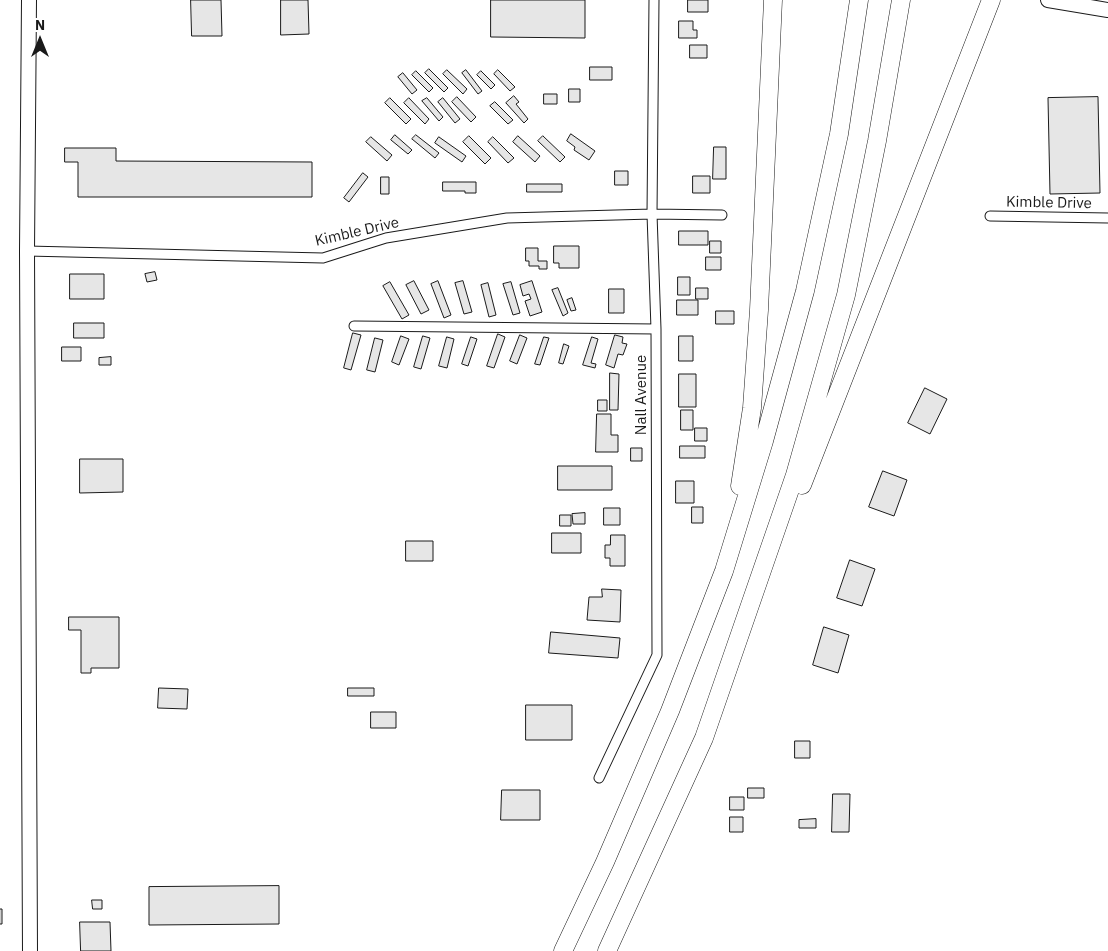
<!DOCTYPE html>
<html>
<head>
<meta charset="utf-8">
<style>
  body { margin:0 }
  #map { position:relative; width:1108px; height:951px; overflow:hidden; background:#fff; font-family:"IBM Plex Sans",sans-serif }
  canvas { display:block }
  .north { position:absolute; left:15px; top:15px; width:50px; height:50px; -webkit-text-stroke:4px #fff; paint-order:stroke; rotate:0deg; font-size:14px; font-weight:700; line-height:20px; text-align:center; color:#1a1a1a }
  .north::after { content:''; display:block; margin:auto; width:18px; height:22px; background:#1a1a1a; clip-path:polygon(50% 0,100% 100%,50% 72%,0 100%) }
</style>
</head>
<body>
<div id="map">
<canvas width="1108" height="951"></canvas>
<div class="north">N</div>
</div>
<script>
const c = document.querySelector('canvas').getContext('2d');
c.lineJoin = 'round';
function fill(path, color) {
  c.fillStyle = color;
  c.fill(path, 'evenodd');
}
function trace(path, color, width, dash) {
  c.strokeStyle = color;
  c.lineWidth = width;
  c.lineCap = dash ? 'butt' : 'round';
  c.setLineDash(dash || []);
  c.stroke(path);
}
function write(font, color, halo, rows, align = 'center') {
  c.font = font + ' "IBM Plex Sans",sans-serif';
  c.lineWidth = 4;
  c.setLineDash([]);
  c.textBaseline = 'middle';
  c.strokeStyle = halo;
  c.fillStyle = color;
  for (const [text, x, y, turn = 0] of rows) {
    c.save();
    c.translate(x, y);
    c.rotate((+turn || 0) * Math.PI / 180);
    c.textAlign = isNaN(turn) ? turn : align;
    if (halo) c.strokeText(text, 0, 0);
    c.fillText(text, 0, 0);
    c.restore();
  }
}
const building = new Path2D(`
  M191,0H221L222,36H192Z
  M281,0H308L309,34L281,35Z
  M491,0H585V38L491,37Z
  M688,0H708V12H688Z
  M679,21H693V30H697V38H679Z
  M690,45H707V58H690Z
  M590,67H612V80H590Z
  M429,69L448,88L444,92L425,73Z
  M447,70L467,89L463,94L443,74Z
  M466,70L482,91L478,94L462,73Z
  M498,70L515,87L510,91L494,74Z
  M416,71L433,88L429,92L412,75Z
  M481,71L495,85L491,89L477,75Z
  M403,73L417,90L412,94L398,77Z
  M569,89H580V102H569Z
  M544,94H557V104H544Z
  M514,96L519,102L516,104L528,119L524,123L506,103Z
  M457,97L476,117L471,122L452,102Z
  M1098,97L1100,193L1050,194L1048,98Z
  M390,98L411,119L406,124L385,103Z
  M409,98L429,119L425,124L404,103Z
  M427,98L443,117L439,121L422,101Z
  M443,98L460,119L455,123L438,102Z
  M495,102L513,120L508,124L490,106Z
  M571,134L595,151L589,160L574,150L575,147L567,141Z
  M395,135L412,150L408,154L391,140Z
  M416,135L439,153L435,158L412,139Z
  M469,136L491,158L485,164L463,142Z
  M518,136L540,156L535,162L513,142Z
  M543,136L565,157L560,162L538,141Z
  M371,137L392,155L387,161L366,142Z
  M439,137L466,156L462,162L435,143Z
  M493,137L514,158L508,163L488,142Z
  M714,147H726V179H713Z
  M65,148H116V161L312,162V197H78V162H65Z
  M615,171H628V185H615Z
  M363,173L368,177L349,202L344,198Z
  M693,176H710V193H693Z
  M381,177H389V194H381Z
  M443,182H476V193H465V191H443Z
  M527,184H562V192H527Z
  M679,231H708V245H679Z
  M710,241H721V253H710Z
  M554,246H579V268H559V263H554Z
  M526,248H538V261H547V269H539V266H529V261H526Z
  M706,257H721V270H706Z
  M155,272L157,280L147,282L145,274Z
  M70,274H104V299H70Z
  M678,277H690V295H678Z
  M414,281L429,310L421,314L406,285Z
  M438,281L451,315L444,318L431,284Z
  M463,281L472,312L464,314L455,283Z
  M532,281L542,312L530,316L525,301L531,299L529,294L523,296L520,285Z
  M390,282L409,315L402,319L383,286Z
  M511,282L520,313L513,315L503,284Z
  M488,283L496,315L489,317L481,285Z
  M558,288L568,313L563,316L552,290Z
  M696,288H708V299H696Z
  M609,289H624V313H609Z
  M572,298L576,310L571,311L567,300Z
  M677,300H698V315H677Z
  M716,311H734V324H716Z
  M74,323H104V338H74Z
  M353,333L361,335L351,370L344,368Z
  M498,334L505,337L494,368L487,366Z
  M520,335L527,338L517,364L510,361Z
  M615,335L623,337L622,343L627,344L623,355L618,354L614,368L606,365Z
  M401,336L409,339L399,365L392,362Z
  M423,336L430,338L421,369L414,367Z
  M679,336H693V361H679Z
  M447,337L454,339L447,368L439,366Z
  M471,337L477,339L468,366L462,364Z
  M544,337L549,338L540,365L535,364Z
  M592,337L598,339L591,363L596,364L595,368L583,365Z
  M375,338L383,340L375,372L367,370Z
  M564,344L569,346L563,364L559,363Z
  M62,347H81V361H62Z
  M111,357V365H99V358Z
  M610,373L619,374L618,410H610Z
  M679,374H696V407H679Z
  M925,388L947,399L930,434L908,423Z
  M598,400H607V411H598Z
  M681,410H693V430H681Z
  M597,414H611V435H618V452H596Z
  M695,428H707V441H695Z
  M680,446H705V458H680Z
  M631,448H642V461H631Z
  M80,459H123V492L80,493Z
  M558,466H612V490H558Z
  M883,471L907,480L894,516L869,507Z
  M676,481H694V503H676Z
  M692,507H703V523H692Z
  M604,508H620V525H604Z
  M585,513V524H573L572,514Z
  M560,515H571V526H560Z
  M552,533H581V553H552Z
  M611,535H625V566H610V558H605V545H610Z
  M406,541H433V561H406Z
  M850,560L875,569L862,606L837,598Z
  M602,589L621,590L620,622L587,620L589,597H602Z
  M69,617H119V668H91V673H81V630H69Z
  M824,627L849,635L838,673L813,665Z
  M551,632L620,638L618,658L549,653Z
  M159,688L188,689L187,709L158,708Z
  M348,688H374V696H348Z
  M526,705H572V740H526Z
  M371,712H396V728H371Z
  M795,741H810V758H795Z
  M748,788H764V798H748Z
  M502,790H540V820H501Z
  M833,794H850L849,832H832Z
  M730,797H744V810H730Z
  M730,817H743V832H730Z
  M816,819V828H799V820Z
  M279,886V924L149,925V887Z
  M92,900H102V909H93Z
  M0,909H2V924H0Z
  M80,922H110L111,951H81Z`);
fill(building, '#e6e6e6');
trace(building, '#1a1a1a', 1);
const street = new Path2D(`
  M990,216L1108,218
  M27,251L323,258L386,238L507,218L652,214L722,215
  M354,326L656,329
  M599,778L657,655L656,329L652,214L654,0`);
const secondary = new Path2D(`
  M29,0L27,251L30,951
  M1048,0L1108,10`);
const highway = new Path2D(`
  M802,485L991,0
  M740,486L752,408L759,310L773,0
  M563,951L605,862L670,711L724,571L764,441L805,291L839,134L859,0
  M607,951L704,738L795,475L846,295L877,141L901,0`);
trace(street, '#1a1a1a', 11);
trace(secondary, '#1a1a1a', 16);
trace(highway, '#1a1a1a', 19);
trace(street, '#fff', 9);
trace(secondary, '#fff', 14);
trace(highway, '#fff', 18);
write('15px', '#1a1a1a', '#fff', [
  ["Kimble Drive",1049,203,1],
  ["Kimble Drive",357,232,-13],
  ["Nall Avenue",642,395,-90]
]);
</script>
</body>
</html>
